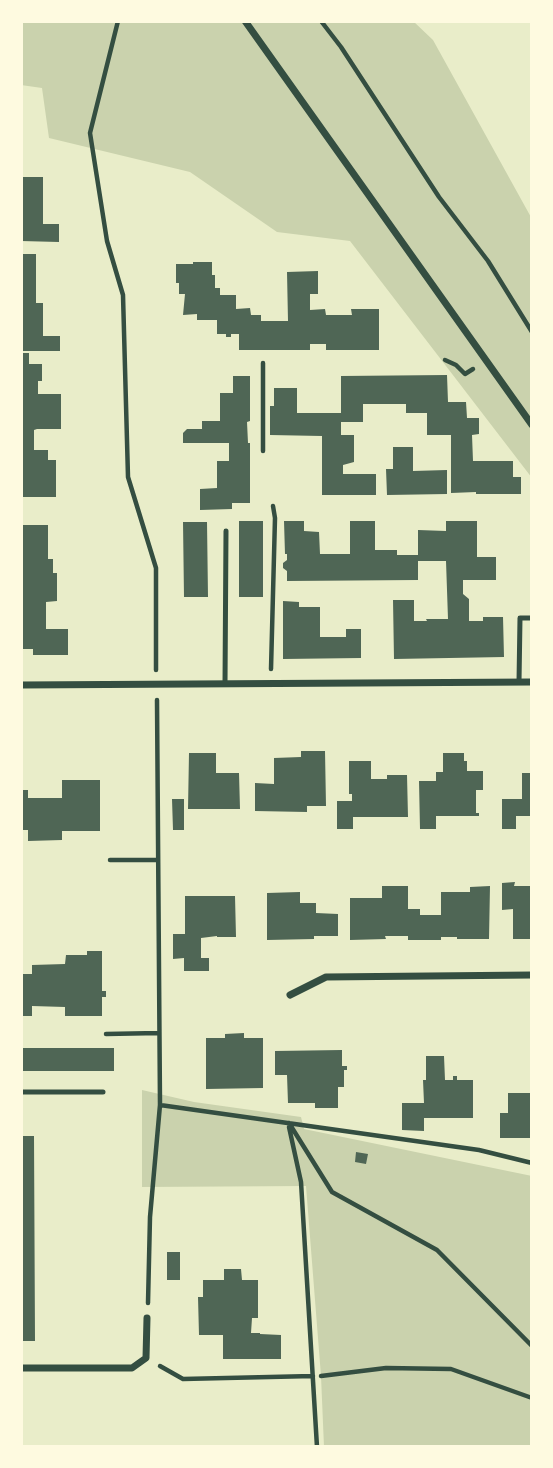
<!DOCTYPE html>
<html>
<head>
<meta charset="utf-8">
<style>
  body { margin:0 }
  #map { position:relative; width:553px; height:1468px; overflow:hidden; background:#e9edc9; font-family:Figtree,sans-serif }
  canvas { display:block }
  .frame { position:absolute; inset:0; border:23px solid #fefae0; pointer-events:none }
</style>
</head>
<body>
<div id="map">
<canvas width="553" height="1468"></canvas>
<div class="frame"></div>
</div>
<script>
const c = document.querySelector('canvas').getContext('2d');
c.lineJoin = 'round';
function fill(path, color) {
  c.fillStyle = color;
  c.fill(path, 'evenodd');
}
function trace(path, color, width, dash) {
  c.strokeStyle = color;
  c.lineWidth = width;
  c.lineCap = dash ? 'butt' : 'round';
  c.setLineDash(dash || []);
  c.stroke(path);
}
fill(new Path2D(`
  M21,21H413L433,40L532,219V478L350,241L277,232L190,172L49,138L42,88L21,85Z
  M142,1090L194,1102L301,1117L304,1129L532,1176V1447H324L321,1376L306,1186L142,1187Z`), '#cad2ad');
fill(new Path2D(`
  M21,177H43V224H59V242L21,241Z
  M21,254H36V303H43V336H60V351H21Z
  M193,262H212V275H215V288H220V295H236V309L250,308L251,315H261V321H288L287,272L318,271V294H310V310L325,309L326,315H352L351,309H379V350H326V344H310V350H239V334H231V337H226V334H217V320H197V314L183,315L185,294H179V283H176V264H193Z
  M21,353H29V364H42V381H38V394H61V429H37L34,430V450H48V460H56V497H21Z
  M447,375L448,402H466L467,418H479V434L472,435L473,461H513V477H521V494H476V492L451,493V435H427V413H406V404H363V422H341V435H354V462L343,465V474H376V495H322V436L270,435V406H274V388H297V413H341V376Z
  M233,376H250V421L247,422L248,443H250V503H232V509L200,510V489L217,488V461H229V443H183V433L187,429H202V421H220V393H233Z
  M393,447H413V471L447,470V494L387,495L386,469H393Z
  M239,521H263V597H239Z
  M284,521H304V531L319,532L320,554H350V521H375V550H397V555H418V530L446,531V521H477V557H496V580H463V594L469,599V621H483V617H503L504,657L394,659L393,600H414V621H427L426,619H448L446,561H418V580L287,581V571L283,568V563L287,560V554H285Z
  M183,522H207L208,597H184Z
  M21,525H48V559H53V573H57V601L46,602V629H68V655H33V649H21Z
  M283,601L299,602V607H320V637H346V629H361V658L283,659Z
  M301,751H325L326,806H307V812L255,811V783L274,784V758L301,757Z
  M189,753H216V773H239L240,809H188Z
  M443,753H464V761H467V771H483V790H476V813H479V816H436V829H420L419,781H436V772H443Z
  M349,761H371V779H387V775H407L408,817H353V829H337V801H352V794H349Z
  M522,773H532V816H516V829H502V799H522Z
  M62,780H100V831H62V840L28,841V830H21V790H28V798H62Z
  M172,799H184V830H173Z
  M515,882L514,886H532V939H513V909L502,910V883Z
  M382,886H408V909H420V915H441V892H470V887L490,886L489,939H457V937H441V940H408V936H385L386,939L350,940V898H382Z
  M300,892V903H316V913L338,914V936H314V939L267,940V893Z
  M185,896H235L236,937H217V936L201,938V958H209V971H184V958L173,959V934H185Z
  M87,951H102V991H106V997H102V1016H65V1007L32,1006V1016H21V974H32V965L65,964L66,955H87Z
  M244,1033V1038H263V1088L206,1089V1038H225V1034Z
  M21,1048H114V1071H21Z
  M342,1050V1066H347V1070H344V1087H338V1108H315V1103H288L287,1075H275V1051Z
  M426,1056H444L445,1080H453V1076H457V1080H473V1118H424V1131L402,1130V1103H424L423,1080H426Z
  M508,1093H532V1138H500V1113H508Z
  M21,1136H34L35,1341H21Z
  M356,1152L368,1154L366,1164L355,1162Z
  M167,1252H180V1280H167Z
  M224,1269H241L242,1280H258V1318H252L251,1333H260V1334L281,1335V1359H223V1335H199L198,1297H203V1280H224Z`), '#4f6655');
trace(new Path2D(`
  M118,21L90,133L107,241L123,295L128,477L156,568V670
  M321,21L341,47L439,197L488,261L532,332
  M445,360L456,365L465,374L473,369
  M263,363V451
  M271,669L275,518L273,506
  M157,700L160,1105L479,1150L532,1163
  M110,860H158
  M106,1034L159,1033
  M289,1123L332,1192L437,1250L532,1346
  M289,1127L301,1182L317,1447
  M148,1303L150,1217L160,1105
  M160,1366L183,1379L313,1376
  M321,1376L386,1368L451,1369L532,1398`), '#344e41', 4.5);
trace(new Path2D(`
  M519,682L520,618H532
  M225,684L226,531
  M21,1092H103`), '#344e41', 5);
trace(new Path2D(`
  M245,21L532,425
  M21,685L532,682
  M290,995L326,977L532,975
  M21,1368H132L146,1358L147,1318`), '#344e41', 7);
</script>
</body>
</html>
